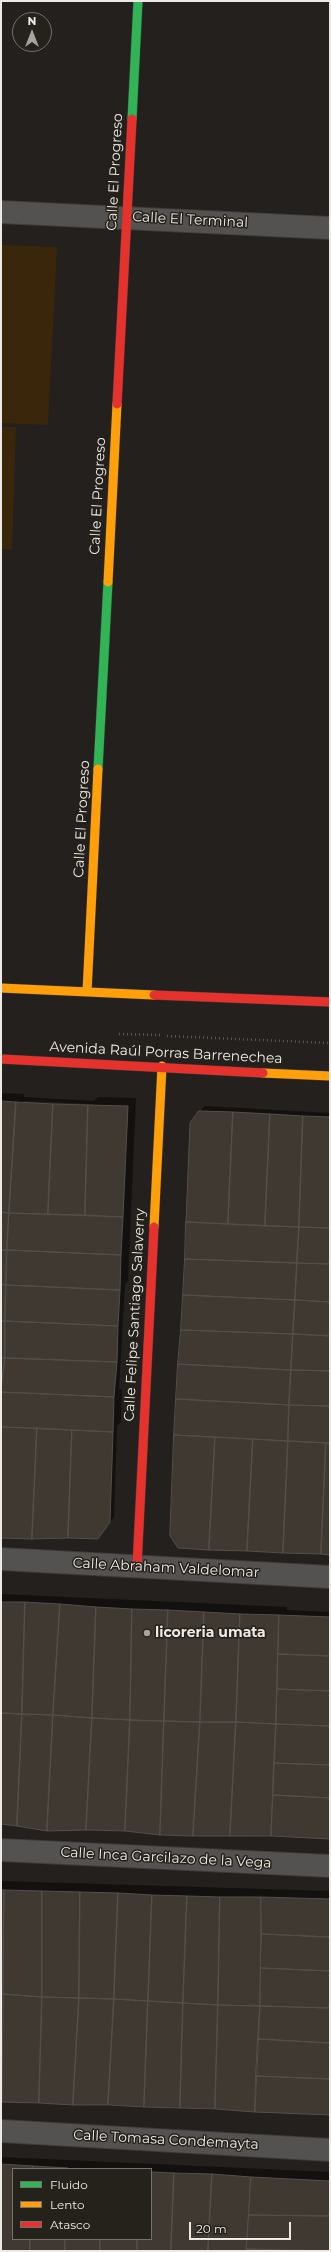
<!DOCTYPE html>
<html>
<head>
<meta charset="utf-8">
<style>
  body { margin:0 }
  #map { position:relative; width:331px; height:2252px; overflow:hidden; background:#23201d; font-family:Montserrat,sans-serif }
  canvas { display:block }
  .frame { position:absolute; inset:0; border:2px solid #ede9e5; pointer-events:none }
  .legend { position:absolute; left:12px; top:2168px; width:140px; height:72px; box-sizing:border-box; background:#25211b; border:1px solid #75716c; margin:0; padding:5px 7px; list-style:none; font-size:12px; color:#ede9e5 }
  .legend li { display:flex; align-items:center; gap:8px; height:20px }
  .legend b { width:20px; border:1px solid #75716c }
  .north { position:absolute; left:12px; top:12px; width:40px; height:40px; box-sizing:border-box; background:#25211b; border:1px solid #75716c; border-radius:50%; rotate:0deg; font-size:11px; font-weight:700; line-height:16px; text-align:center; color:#ede9e5 }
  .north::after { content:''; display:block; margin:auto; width:14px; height:18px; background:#a6a39f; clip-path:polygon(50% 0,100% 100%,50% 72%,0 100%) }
  .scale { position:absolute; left:189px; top:2222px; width:102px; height:18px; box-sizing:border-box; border:2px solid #ede9e5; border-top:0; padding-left:5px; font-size:12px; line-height:14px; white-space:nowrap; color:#ede9e5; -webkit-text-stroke:3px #25211b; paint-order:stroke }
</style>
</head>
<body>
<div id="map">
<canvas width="331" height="2252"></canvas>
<div class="frame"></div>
<ul class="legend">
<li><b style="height:5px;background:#30b455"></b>Fluido</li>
<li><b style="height:5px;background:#ff9f0a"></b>Lento</li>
<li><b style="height:5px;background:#e5322d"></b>Atasco</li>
</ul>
<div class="north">N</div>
<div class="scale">20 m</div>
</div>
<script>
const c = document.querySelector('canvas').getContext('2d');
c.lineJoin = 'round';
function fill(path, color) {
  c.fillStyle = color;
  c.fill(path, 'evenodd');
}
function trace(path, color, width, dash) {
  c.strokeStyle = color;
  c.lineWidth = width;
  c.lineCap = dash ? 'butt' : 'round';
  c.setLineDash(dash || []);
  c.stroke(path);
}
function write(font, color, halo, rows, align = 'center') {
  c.font = font + ' Montserrat,sans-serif';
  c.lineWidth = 3;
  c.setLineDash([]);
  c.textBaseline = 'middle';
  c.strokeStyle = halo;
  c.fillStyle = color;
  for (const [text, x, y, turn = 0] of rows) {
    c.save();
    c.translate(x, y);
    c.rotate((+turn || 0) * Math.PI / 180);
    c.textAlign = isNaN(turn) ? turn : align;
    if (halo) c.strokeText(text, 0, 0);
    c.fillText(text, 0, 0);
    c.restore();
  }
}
fill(new Path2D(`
  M1,245L57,247L48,425L1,423Z
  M1,427H16L12,549H1Z`), '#3a270b');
fill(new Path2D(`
  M1,1093L24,1094V1097L94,1101L98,1097L136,1098L128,1281L125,1284L119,1389H122L121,1422L117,1426L114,1517L97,1538L1,1537ZM24,1101L93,1104V1106L24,1103Z
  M205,1106L330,1113V1553L283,1552L200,1111Z
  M1,1594L287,1607V1610L330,1612V1838L161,1834L1,1823Z
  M1,1881L330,1891V2114L1,2102Z
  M1,2157L330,2172V2251H1ZM13,2169H151V2239H13Z`), '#0007');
const building = new Path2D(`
  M1,1101L16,1102L9,1213L1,1212Z
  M16,1102L53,1104L48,1214L9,1213Z
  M53,1104L88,1105L85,1215L48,1214Z
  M88,1105L128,1106L123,1217L85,1215Z
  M199,1111L233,1112L228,1224L186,1222L190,1123Z
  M233,1112L270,1114L265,1226L228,1224Z
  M270,1114L303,1116L299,1227L265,1226Z
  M303,1116L330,1117V1228L299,1227Z
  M1,1212L9,1213L7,1250H1Z
  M9,1213L123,1217L121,1255L7,1250Z
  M186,1222L299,1227L297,1263L185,1259Z
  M299,1227L330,1228V1264L297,1263Z
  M1,1250H7L6,1285L1,1284Z
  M7,1250L121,1255L120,1290L6,1285Z
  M185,1259L297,1263L295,1300L183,1295Z
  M297,1263L330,1264V1302L295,1300Z
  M1,1284L6,1285L5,1321H1Z
  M6,1285L120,1290L118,1326L5,1321Z
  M183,1295L295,1300L293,1334L181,1330Z
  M295,1300L330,1302V1336L293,1334Z
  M1,1321H5V1358H1Z
  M5,1321L118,1326L117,1362L5,1358Z
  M181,1330L293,1334L291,1370L178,1364Z
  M293,1334L330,1336V1371L291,1370Z
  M1,1358H5L1,1389Z
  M5,1358L117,1362L114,1397L1,1392Z
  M178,1364L291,1370L289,1405L176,1399Z
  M291,1370L330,1371V1406L289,1405Z
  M1,1392L114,1397L113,1432L1,1427Z
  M176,1399L289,1405L288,1441L174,1435Z
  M289,1405L330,1406V1443L288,1441Z
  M1,1427L37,1428L32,1539L1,1538Z
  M37,1428L72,1430L68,1538L32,1539Z
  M72,1430L113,1432L110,1522L98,1539L68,1538Z
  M174,1435L215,1437L209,1550L178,1548L170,1536Z
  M215,1437L253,1439L247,1551L209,1550Z
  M253,1439L288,1441L283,1553L247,1551Z
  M288,1441L326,1443L321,1554L283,1553Z
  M326,1443H330V1555L321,1554Z
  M1,1602H25L22,1714L1,1713Z
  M25,1602L60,1604L53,1715L22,1714Z
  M60,1604L96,1607L92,1718L53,1715Z
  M96,1607L132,1609L130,1720L92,1718Z
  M132,1609L168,1610L164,1721L130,1720Z
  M168,1610L204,1612L200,1722L164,1721Z
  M204,1612L240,1614L236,1722H200Z
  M240,1614L279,1615L276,1724L236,1722Z
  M279,1615L330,1617V1656L278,1654Z
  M278,1654L330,1656V1691L277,1689Z
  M277,1689L330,1691V1726L276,1724Z
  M1,1713L22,1714L17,1826L1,1824Z
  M22,1714L53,1715L47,1831L17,1826Z
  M53,1715L92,1718L86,1830L47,1831Z
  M92,1718L130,1720L125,1831L86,1830Z
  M130,1720L164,1721L160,1835L125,1831Z
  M164,1721L200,1722L193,1836L160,1835Z
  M200,1722H236L230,1836H193Z
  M236,1722L276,1724L271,1836H230Z
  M276,1724L330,1726V1765L274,1763Z
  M274,1763L330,1765V1798L273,1795Z
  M273,1795L330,1798V1839L271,1836Z
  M1,1890H4L3,1994H1Z
  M4,1890L42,1891V1997L3,1994Z
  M42,1891L80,1892L79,1998L42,1997Z
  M80,1892L118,1893L114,1999L79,1998Z
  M118,1893L152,1895L148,2001L114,1999Z
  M152,1895L187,1896L183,2003L148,2001Z
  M187,1896L220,1897L218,2005L183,2003Z
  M220,1897H261L260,2006L218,2005Z
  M261,1897L330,1899V1937L262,1934Z
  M262,1934L330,1937V1971L261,1968Z
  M261,1968L330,1971V2008L260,2006Z
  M1,1994H3L2,2102H1Z
  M3,1994L42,1997L39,2103L2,2102Z
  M42,1997L79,1998L73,2105L39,2103Z
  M79,1998L114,1999L108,2105H73Z
  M114,1999L148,2001L144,2107L108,2105Z
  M148,2001L183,2003L180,2108L144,2107Z
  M183,2003L218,2005L215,2109L180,2108Z
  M218,2005L260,2006L255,2112L215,2109Z
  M260,2006L330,2008V2043L258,2039Z
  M258,2039L330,2043V2079L256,2076Z
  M256,2076L330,2079V2115L255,2112Z
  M1,2164L33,2166L32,2169H13V2239H30V2251H1Z
  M33,2166L68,2168V2169H32Z
  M151,2172L174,2173L171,2251H137V2239H151Z
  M174,2173L212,2174L208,2251H171Z
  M212,2174L251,2177L246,2251H208Z
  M251,2177L330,2181V2216L249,2215Z
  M249,2215L330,2216V2251L247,2249Z
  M30,2239H65V2251H30Z
  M65,2239H100V2251H65Z
  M100,2239H137V2251H100Z
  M247,2249L296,2251H246Z`);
fill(building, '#403931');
trace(building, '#524f4c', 1);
const street = new Path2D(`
  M1,212L330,228
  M1,1559L330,1577
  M1,1850L330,1866
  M1,2131L330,2150`);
const fast = new Path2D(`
  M132,119L138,1
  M98,769L108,582`);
const slow = new Path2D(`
  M108,582L117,404
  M1,988L154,995
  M87,992L98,769
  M263,1073L330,1076
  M154,1227L162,1066`);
const jam = new Path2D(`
  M117,404L132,119
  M154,995L330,1002
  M1,1059L263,1073
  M137,1566L154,1227`);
trace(street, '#3d3a38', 24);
trace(fast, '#3d3a38', 10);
trace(slow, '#3d3a38', 10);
trace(jam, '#3d3a38', 10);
trace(new Path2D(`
  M119,1034L160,1035
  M167,1036L330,1043`), '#5a5957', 2.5, [1, 3]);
trace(street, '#545250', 22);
trace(fast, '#30b455', 9);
trace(slow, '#ff9f0a', 9);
trace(jam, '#e5322d', 9);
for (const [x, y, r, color] of [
  [147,1633,4,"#a6a39f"]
]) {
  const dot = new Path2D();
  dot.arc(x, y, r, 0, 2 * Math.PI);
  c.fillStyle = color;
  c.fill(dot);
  trace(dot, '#25211b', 1.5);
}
write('14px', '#ede9e5', '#25211b', [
  ["Calle El Progreso",115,172,-87],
  ["Calle El Terminal",190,220,3],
  ["Calle El Progreso",98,496,-87],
  ["Calle El Progreso",82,819,-87],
  ["Avenida Raúl Porras Barrenechea",166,1053,3],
  ["Calle Felipe Santiago Salaverry",135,1315,-87],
  ["Calle Abraham Valdelomar",166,1568,3],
  ["Calle Inca Garcilazo de la Vega",166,1858,3],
  ["Calle Tomasa Condemayta",166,2140,3]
]);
write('bold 14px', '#ede9e5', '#25211b', [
  ["licoreria umata",155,1633]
], 'left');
</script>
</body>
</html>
